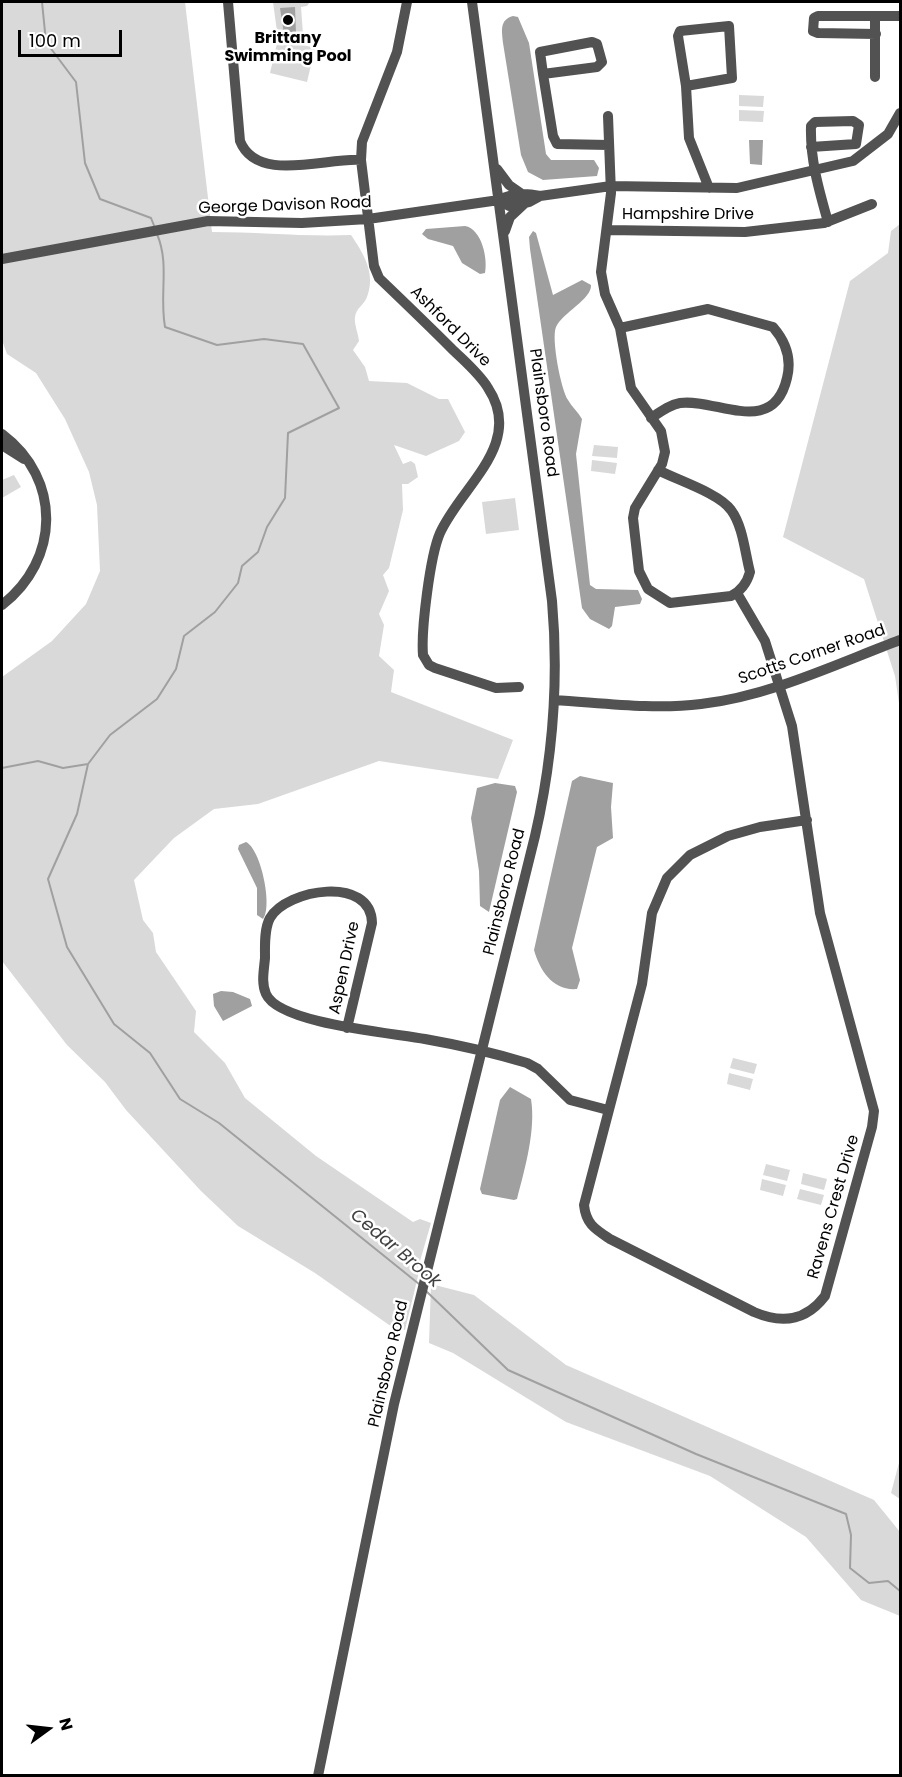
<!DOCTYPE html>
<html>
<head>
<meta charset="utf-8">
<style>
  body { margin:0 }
  #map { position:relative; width:902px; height:1777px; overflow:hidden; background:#fff; font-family:Poppins,sans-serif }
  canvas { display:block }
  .frame { position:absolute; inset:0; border:3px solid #000; pointer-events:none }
  .north { position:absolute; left:18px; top:1699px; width:60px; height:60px; -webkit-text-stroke:4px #fff; paint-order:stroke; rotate:75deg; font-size:16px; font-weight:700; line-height:24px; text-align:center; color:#000 }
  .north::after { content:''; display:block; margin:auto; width:21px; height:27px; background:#000; clip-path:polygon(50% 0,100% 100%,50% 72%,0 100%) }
  .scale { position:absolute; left:18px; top:30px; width:104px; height:27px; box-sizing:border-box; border:3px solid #000; border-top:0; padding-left:8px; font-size:18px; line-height:21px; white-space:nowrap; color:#000; -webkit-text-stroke:4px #fff; paint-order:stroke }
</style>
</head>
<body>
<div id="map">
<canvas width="902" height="1777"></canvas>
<div class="frame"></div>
<div class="north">N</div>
<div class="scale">100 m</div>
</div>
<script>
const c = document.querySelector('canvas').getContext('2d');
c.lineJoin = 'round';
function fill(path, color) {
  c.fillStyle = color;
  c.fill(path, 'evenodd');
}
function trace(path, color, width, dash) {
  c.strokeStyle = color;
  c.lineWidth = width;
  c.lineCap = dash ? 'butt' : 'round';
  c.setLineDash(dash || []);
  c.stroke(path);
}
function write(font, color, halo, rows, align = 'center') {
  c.font = font + ' Poppins,sans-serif';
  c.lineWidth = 5;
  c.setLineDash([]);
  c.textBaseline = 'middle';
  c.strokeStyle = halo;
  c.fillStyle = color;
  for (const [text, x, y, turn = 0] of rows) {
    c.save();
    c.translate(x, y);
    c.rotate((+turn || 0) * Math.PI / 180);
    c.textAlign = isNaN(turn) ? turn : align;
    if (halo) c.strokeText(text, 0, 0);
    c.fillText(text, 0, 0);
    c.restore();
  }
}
fill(new Path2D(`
  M2,2H185L212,232C258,232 305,237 351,235C364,254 376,274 367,297C364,305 356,308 355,317C354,324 358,333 359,341L353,350L365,367L369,381L407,383L439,399H448L465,432L459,441L426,456L394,445L403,464L411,461L415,464L418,477L408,484H402L403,510L389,568L383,575L389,591L379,614L384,625L379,656L394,670L391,692L513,740L498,779L379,761L258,804L214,809L174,838L134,880L143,920L153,933L156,952L196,1011L194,1032L225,1063L245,1098L316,1156L413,1222L420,1219L431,1223L418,1268L395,1247L419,1272L405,1330L392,1327L315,1273L238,1226L201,1191L126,1110L105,1082L67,1045L2,961V677L52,641L86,604L100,571L97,505L89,472L65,419L36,373L7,354L2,340Z
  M273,2H310L307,6L301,7L303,34L298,37L280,39L315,48L307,82L270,73L278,39Z
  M739,95L764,96L763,107L739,106Z
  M739,110L764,111L763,122L739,121Z
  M900,224V710L895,676L864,579L783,537L850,281L888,253L891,231Z
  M594,445L618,447L617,458L592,456Z
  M592,460L617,463L615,474L591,471Z
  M14,475L21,487L2,498V480Z
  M515,498L519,530L486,534L482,502Z
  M733,1058L757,1064L754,1074L730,1068Z
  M729,1073L753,1079L750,1090L727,1084Z
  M766,1164L790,1170L787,1181L763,1175Z
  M803,1173L827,1179L824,1190L801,1184Z
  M762,1179L786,1185L783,1196L760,1190Z
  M800,1189L824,1195L821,1205L797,1199Z
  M431,1284L474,1295L566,1365L874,1500L900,1532V1616L861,1600L806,1537L710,1476L566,1422L453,1353L429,1343Z
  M900,1459V1499L891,1493Z`), '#d9d9d9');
fill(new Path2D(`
  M295,7L296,33L284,34L280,8Z
  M513,16L518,17L529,43L546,154L551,160H594L599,168L597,176L543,180L528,172L521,155L503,43C502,31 499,20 513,16Z
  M749,140H763L762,165L750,164Z
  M465,226C482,229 488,259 485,273L480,274L462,263L453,246L428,239L422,234L426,229Z
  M533,231L536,233L553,295L582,280L591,285C592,299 562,313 556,327C551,338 561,390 568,400C572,407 578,412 582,419L576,454L590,585L596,589L638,590L642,599L640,604L615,607L612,626L609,629L590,619L582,608L530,249L529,237Z
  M580,776L613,783L611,807L613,838L597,847L572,948L580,980L577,989C553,991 540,971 534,950L572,781Z
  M495,783L515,786L517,792L489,912L480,906L479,871L471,818L477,788Z
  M246,842C261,849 273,907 263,919L257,915V888L238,849L239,845Z
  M221,991L233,992L250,999L252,1006L223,1021L214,1006L213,994Z
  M510,1087L531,1099C536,1130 525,1168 517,1199L514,1200L482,1194L480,1189L500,1100Z`), '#a0a0a0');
trace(new Path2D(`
  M42,2L46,42L76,82L85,163L100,199L151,218L155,228
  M88,764L77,814L48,879L67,947L114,1024L150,1053L180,1099L219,1123L419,1284
  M2,768L38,761L63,768L88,764L110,735L157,699L176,669L184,636L215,612L238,583L242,566L258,552L267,527L285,498L288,433L339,408L303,344L264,339L217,345L165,327C159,293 170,265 157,234
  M425,1290L508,1370L696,1454L846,1514L851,1535L850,1568L869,1583L888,1581L900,1591`), '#a0a0a0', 2);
trace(new Path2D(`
  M228,2L240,141C257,184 327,157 361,160
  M407,2L397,52L362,142L361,160L374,266L379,278C403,301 427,324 451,348C463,360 479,373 488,388C525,444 461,486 440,533C430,556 421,630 423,655L429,665L435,668L496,688L519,687
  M729,26L732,78L686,86L678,36L680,31Z
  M876,34L818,33L813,31L814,18L818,16H900
  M592,42L597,44L602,62L597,67L543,74L540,52Z
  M543,74L553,136L557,144L609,145
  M875,77V16
  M686,86L689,138L709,188
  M608,116L611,193L601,272L605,294L620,328L631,388L661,431L665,452L662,464L635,508L633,518L639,571L648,589L670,603L731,596C741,591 747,583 750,572C745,553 743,526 731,510C719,493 677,480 658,470
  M811,147L856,144L859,125L853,121L815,122L811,126C810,160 819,190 828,222
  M497,169L509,185L522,194
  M499,200L509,206L529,202L540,196L611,186L737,188L853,161L888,134L900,113
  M607,230L745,232L824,223L872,204
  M505,231L510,217L525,203
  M2,259L208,221L302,223L368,219L499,200C513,193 525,193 540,196
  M620,328L708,309L773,327C786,342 792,358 787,378C773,438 717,398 680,403C669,405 660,412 651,418
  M2,434C62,479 60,560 2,605
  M2,445L24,459
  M737,593L765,641L792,726L820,913L874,1111L872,1127L825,1296C806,1321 782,1324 754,1312L610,1239C595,1229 586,1224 584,1205L642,984L652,913L667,878L690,855L728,836L760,827L807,820
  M555,700C603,703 653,710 701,704C770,696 836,664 900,640
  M347,1028L372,923C371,875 287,889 270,918C264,929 265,946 265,958C264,970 261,983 266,994C279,1024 394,1033 425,1039C459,1045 494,1053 527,1063L538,1069L570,1100L608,1110
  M318,1776L394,1404L535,836C553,758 559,681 552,601L472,2`), '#525252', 10);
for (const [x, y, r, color] of [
  [288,20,6,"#000"]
]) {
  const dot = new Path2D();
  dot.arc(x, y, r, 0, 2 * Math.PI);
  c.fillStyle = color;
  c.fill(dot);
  trace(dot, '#fff', 2);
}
write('bold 16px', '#000', '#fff', [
  ["Brittany",288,39],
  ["Swimming Pool",288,57]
]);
write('16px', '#000', '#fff', [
  ["George Davison Road",285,206,-2],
  ["Hampshire Drive",688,215],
  ["Ashford Drive",450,327,45],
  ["Plainsboro Road",543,413,82],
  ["Scotts Corner Road",812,655,-19],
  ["Plainsboro Road",505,892,-76],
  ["Aspen Drive",345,968,-78],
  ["Ravens Crest Drive",834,1207,-74],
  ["Plainsboro Road",389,1364,-77]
]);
write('italic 18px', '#414141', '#fff', [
  ["Cedar Brook",395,1249,40]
]);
</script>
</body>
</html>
